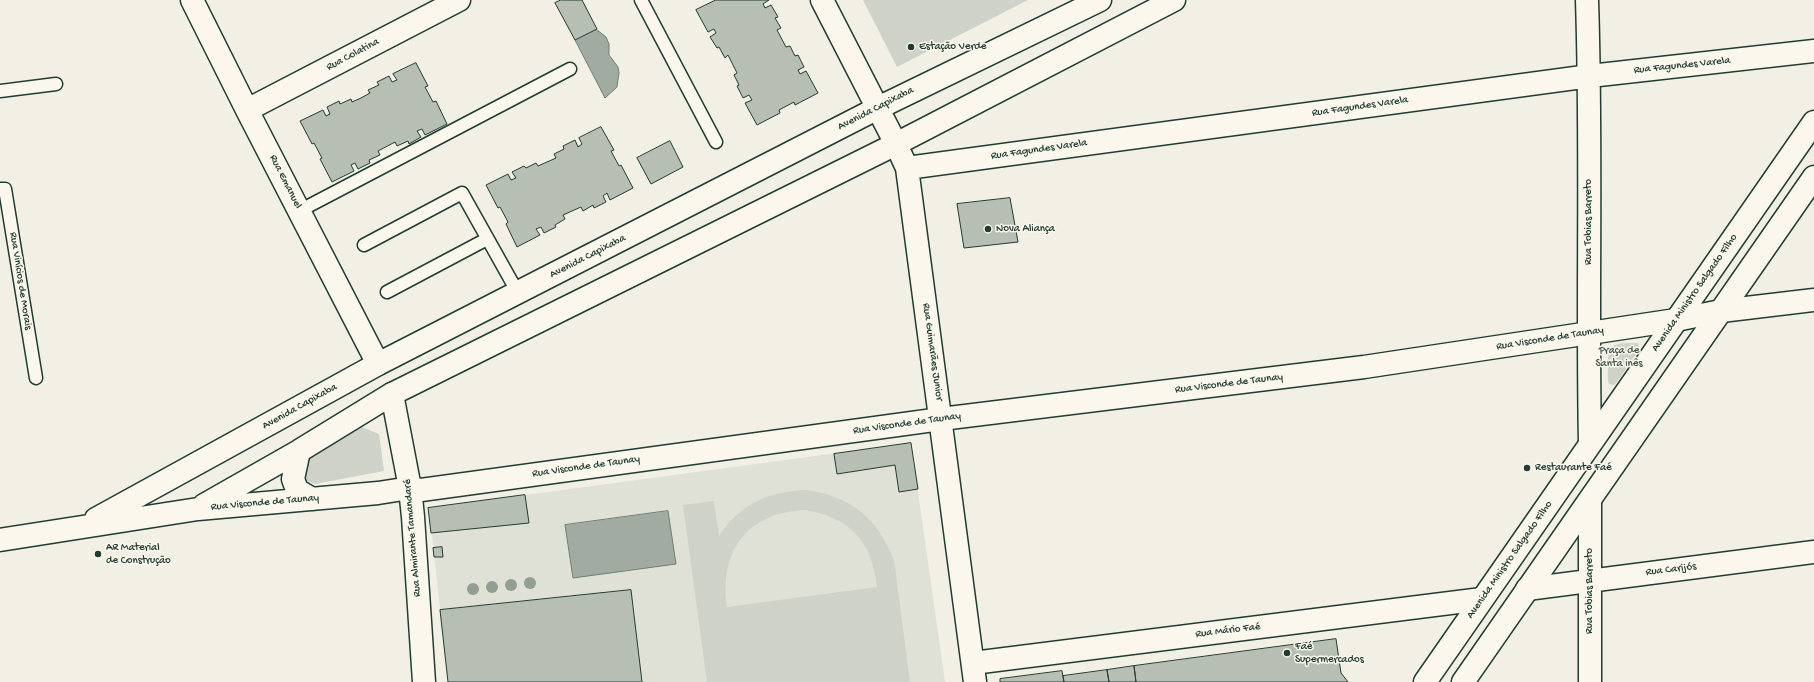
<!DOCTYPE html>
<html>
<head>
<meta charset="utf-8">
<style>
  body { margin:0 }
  canvas { display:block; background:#f2f0e5 }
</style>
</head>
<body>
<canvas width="1814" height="682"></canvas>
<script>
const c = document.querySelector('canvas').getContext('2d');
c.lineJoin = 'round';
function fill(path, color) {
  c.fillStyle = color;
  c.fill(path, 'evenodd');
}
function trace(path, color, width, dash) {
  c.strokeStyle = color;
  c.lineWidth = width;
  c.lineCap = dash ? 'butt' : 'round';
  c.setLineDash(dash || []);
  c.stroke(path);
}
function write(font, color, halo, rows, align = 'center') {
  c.font = font + ' "Gochi Hand",sans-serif';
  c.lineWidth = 3;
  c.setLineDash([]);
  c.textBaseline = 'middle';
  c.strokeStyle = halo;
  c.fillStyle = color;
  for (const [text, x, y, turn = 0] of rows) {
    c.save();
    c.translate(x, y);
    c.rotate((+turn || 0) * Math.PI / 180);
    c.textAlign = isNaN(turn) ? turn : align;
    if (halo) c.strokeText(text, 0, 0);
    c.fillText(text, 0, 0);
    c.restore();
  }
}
fill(new Path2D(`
  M911,443L945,682H448L429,508Z`), '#e0e1d6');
fill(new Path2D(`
  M863,0H1028L897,67Z
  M1638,343L1640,349L1616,383L1614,385L1609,384C1607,378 1608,372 1608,365C1607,342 1617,343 1638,343Z
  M362,427L379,434L384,471L315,484L305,480L302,475L309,458Z
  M808,490C853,498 877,518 894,560L910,682H707L683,505L714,501L719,536C741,503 769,491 808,490ZM806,510C851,518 872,542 877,587L727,607C719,550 748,512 806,510Z`), '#cfd2c8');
const water = new Path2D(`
  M596,29L606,37L609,44V55L618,67L619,73L617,87L605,98L575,40Z
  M668,511L676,564L573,578L565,525Z`);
fill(water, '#a2aba1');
trace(water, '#6e7f75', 1);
const building = new Path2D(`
  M561,0H582L597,29L575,40L555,3Z
  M716,0H769L763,4L765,8L771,5L778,17L775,18L781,28L777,30L786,47L790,46L795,56L798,55L804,67L798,70L800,74L806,71L818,93L795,105L794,102L779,110L780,113L757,125L745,103L752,100L749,95L743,98L737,86L739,85L734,75L737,73L728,55L725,58L719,47L717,48L710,37L716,33L714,29L708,32L696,10Z
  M416,63L428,86L425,87L433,102L436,101L447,124L425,135L422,129L417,131L421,137L409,144L408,141L397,146L395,142L378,151L380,155L369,160L370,163L358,169L355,163L351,165L354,171L332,182L320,159L322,158L314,143L312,144L300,121L323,110L326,116L330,114L327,107L339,101L340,104L351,99L352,102L361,98L370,93L368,90L379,85L377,82L389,76L392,82L397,80L393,74Z
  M601,127L614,150L611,151L619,166L621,165L633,188L610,200L607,193L603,196L606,202L594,208L593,205L583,211L581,207L563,215L565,219L555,225L556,227L544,233L541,227L536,229L540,235L517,247L506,224L508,222L500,207L498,208L486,185L508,174L511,180L516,178L512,172L524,166L526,168L536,163L538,166L556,158L554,154L564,149L563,146L575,140L578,147L582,144L579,138Z
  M670,141L683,167L651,184L637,158Z
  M1010,198L1018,242L964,248L957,204Z
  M911,443L918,489L899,492L895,465L837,474L834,454Z
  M525,495L529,523L431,533L428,508Z
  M442,547L443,557H434L433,548Z
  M631,590L642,682H448L440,610Z
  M1336,639L1341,673L1348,682H1136L1134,666Z
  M1134,666L1136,682H1109L1107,670Z
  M1107,670L1109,682H1064L1063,676Z
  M1062,671L1064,682H1000V679Z`);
fill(building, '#b7beb3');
trace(building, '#1f3d34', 1);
const service = new Path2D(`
  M641,0L716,142
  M0,91L56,84
  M0,189H5L36,378
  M299,211L570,69
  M364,245L462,193L518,293
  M387,292L487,239`);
const minor = new Path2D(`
  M192,0L247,110L378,364
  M1587,0C1592,148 1587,296 1590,444
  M247,110L459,0
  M901,155L907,168L975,682
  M907,168L1590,76L1814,51
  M392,394L410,488L413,517L424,682
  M1590,500V682
  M1527,589L1814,552
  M973,663L1482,599`);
const tertiary = new Path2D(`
  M822,0L896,144
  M299,451L293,479L297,490L312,499
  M204,505L299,451L392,394L896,144L1174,0
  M96,519L378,364L878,108L1100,0
  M0,540L198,509L378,493L410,488L421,490L941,419L1364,367L1676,320L1721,311L1814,300`);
const secondary = new Path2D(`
  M1425,682L1814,122
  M1463,682L1814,177`);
trace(service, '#1f3d34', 15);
trace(minor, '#1f3d34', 25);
trace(tertiary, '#1f3d34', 25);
trace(secondary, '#1f3d34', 25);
trace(service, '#fbf7ec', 12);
trace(minor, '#fbf7ec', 22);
trace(tertiary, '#fbf7ec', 22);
trace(secondary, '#fbf7ec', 22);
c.fillStyle = '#919e94';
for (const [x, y] of [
  [530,583],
  [511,585],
  [492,587],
  [473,589]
]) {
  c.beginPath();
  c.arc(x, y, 6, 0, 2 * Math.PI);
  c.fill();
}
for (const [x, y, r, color] of [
  [911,47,4,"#1f3d34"],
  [988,229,4,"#1f3d34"],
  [1527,468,4,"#1f3d34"],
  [98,554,4,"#1f3d34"],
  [1287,653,4,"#1f3d34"]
]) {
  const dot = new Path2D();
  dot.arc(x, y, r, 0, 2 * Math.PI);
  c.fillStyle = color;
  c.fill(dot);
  trace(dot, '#fbf7ec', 1.5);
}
write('11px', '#1f3d34', '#fbf7ec', [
  ["Estação Verde",919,47],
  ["Nova Aliança",996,229],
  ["Restaurante Faé",1535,468],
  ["AR Material",106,548],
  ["de Construção",106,561],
  ["Faé",1295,647],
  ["Supermercados",1295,660]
], 'left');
write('11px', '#1f3d34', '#fbf7ec', [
  ["Rua Colatina",353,55,-28],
  ["Rua Fagundes Varela",1682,66,-6],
  ["Rua Fagundes Varela",1360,107,-8],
  ["Avenida Capixaba",876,109,-27],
  ["Rua Fagundes Varela",1039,150,-8],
  ["Rua Emanuel",285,182,63],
  ["Rua Tobias Barreto",1589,222,-90],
  ["Avenida Capixaba",588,257,-27],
  ["Rua Vinícios de Morais",20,281,81],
  ["Avenida Ministro Salgado Filho",1695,293,-55],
  ["Rua Visconde de Taunay",1550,339,-9],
  ["Rua Guimarães Junior",932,352,82],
  ["Rua Visconde de Taunay",1229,384,-7],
  ["Avenida Capixaba",300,407,-29],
  ["Rua Visconde de Taunay",907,424,-8],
  ["Rua Visconde de Taunay",586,467,-8],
  ["Rua Visconde de Taunay",265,503,-5],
  ["Rua Almirante Tamandaré",413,538,-95],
  ["Avenida Ministro Salgado Filho",1510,560,-55],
  ["Rua Carijós",1671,570,-7],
  ["Rua Tobias Barreto",1590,591,-90],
  ["Rua Mário Faé",1228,631,-7]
]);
write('11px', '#425b52', '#fbf7ec', [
  ["Praça de",1619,351],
  ["Santa inês",1619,364]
]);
</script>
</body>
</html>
